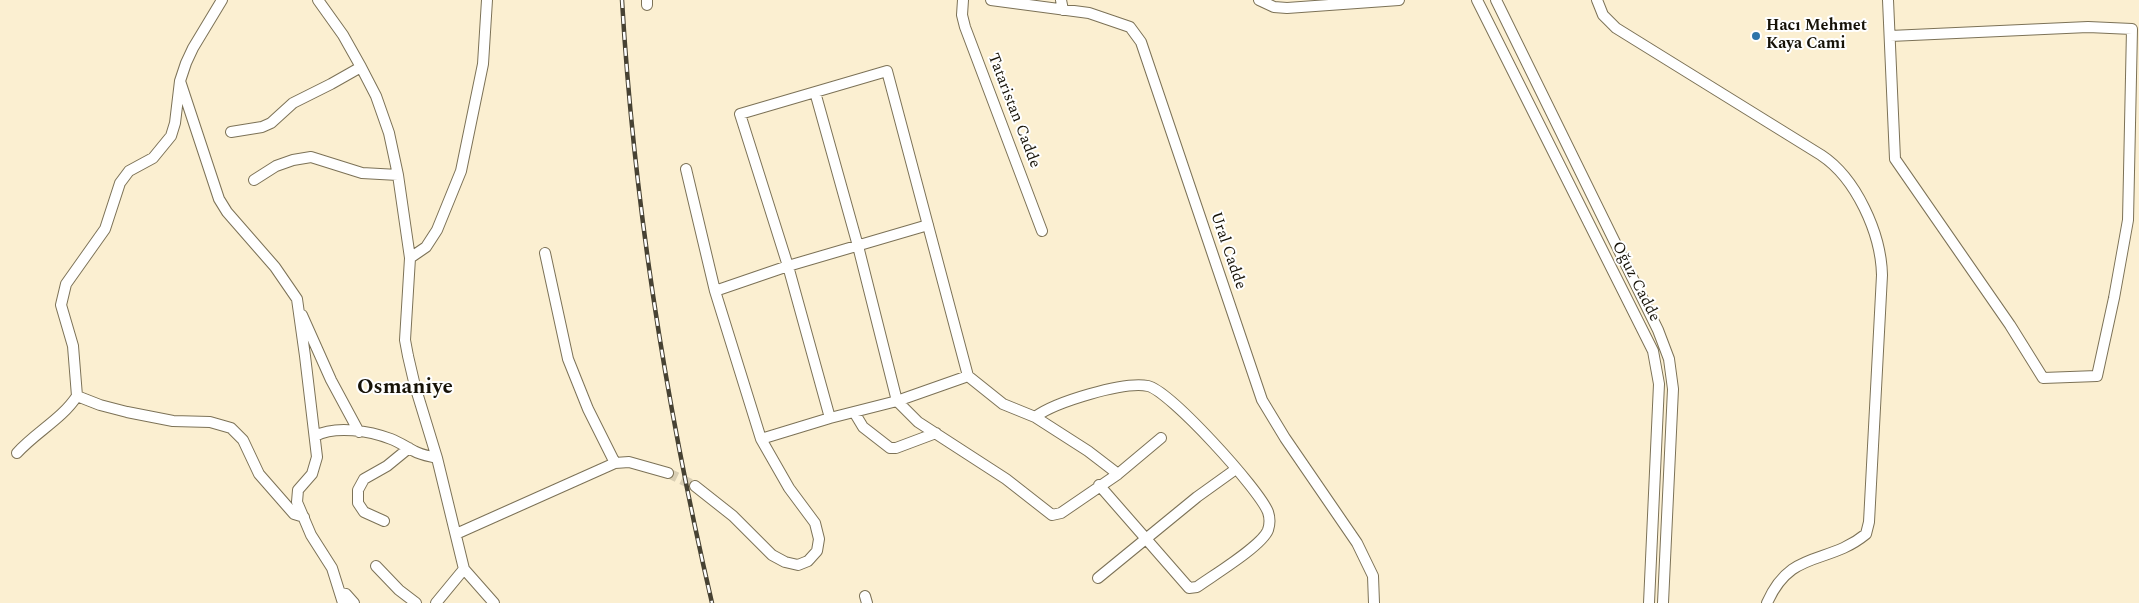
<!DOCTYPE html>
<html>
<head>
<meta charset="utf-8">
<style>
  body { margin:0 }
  canvas { display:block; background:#fbefd1 }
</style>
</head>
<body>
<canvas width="2139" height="603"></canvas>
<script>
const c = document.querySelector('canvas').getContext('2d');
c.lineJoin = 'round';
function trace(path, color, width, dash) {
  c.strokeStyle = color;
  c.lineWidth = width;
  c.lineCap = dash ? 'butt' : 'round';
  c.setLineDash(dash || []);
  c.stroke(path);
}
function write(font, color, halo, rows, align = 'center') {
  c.font = font + ' Spectral,serif';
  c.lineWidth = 4;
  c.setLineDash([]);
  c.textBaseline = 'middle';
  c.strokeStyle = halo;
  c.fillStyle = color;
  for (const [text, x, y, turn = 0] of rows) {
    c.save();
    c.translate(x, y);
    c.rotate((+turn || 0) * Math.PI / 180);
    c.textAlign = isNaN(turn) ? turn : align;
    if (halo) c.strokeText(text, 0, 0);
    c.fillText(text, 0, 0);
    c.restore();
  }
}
trace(new Path2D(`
  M668,473L695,486`), '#d9ceb3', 10, [10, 5]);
const minor = new Path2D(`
  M318,0L343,35L361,67L376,96L389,133L398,175L410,258L405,340L408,356L415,386L437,458L464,569L494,603
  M647,0V5
  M963,0L962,15L965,27L1042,231
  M991,0L1089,13L1130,27L1141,42L1262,400L1285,438L1357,543L1373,576L1374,603
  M1061,0L1063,10
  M1259,0L1274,7L1287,8L1399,0
  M1477,0L1653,351L1659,384L1649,603
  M1496,0L1658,330L1669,359L1673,389L1663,603
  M1597,0L1603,15L1616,28L1821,155C1856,178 1881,233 1882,275L1869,522L1866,534C1827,566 1791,548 1767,603
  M1888,0L1895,159L2010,325L2043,378L2097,376L2114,298L2128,220L2132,29L2088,27L1890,36
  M180,81L219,199L227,212L275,267L297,299L305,356L317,457L312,474L298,490L297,502L311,535L332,568L343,603
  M815,92L858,246L897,401L918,422L1006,479L1052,515L1061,513L1118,474L1161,438
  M231,132L262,127L271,123L293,103L331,84L361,67
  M686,169L715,291L761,439L789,488L815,523L819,539L817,551L808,561L798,565L785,562L772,555L733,516L695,486
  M254,180L276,166L293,160L311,157L362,173L398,175
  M545,253L568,359L588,409L615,463
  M410,258L426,247L437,230L461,171L483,64L487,0
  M715,291L788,266L928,225
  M302,315L331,380L359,432
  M77,396L100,405L127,412L173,421L210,422L231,428L243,440L259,474L294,514L304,517
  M854,412L863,427L890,448H896L936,433
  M1035,417C1055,402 1124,381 1148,386C1170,391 1259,489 1268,512C1270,518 1270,524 1268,530C1262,546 1212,576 1197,587L1189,588L1099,485
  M830,418L788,266L740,114L887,71L968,376L1003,404L1035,417L1088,451L1118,474
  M315,436C336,425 370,431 391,439C399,442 406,447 414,451C421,455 429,456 437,458
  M761,439L830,418L897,401L968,376
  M17,453C36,432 62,419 77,396L73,346L61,305L66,284L105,229L120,183L129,171L153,158L171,136L175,123L180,81L186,63L193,48L222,0
  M384,521L364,512L358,503V490L364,479L387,466L409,448
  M456,534L615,463L629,462L668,473
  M376,566L399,590L416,603
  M1098,578L1197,497L1236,469
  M340,593L346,594L354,603
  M865,596L867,603
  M436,603L464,569`);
trace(minor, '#7c7257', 12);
trace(minor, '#fff', 10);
const rail = new Path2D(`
  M622,0C634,203 666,405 712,603`);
trace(rail, '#474233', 4.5);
trace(rail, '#fff', 2.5, [8]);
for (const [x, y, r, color] of [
  [1756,36,5,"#2d74a9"]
]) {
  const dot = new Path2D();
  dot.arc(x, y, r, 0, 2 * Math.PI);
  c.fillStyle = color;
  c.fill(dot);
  trace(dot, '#fff', 2);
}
write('bold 16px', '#171308', '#fff', [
  ["Hacı Mehmet",1766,27],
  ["Kaya Cami",1766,45]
], 'left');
write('16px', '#171308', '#fff', [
  ["Tataristan Cadde",1013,111,69],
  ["Ural Cadde",1227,251,71],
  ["Oğuz Cadde",1635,282,63]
]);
write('bold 21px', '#171308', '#fff', [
  ["Osmaniye",405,389]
]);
</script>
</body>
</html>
